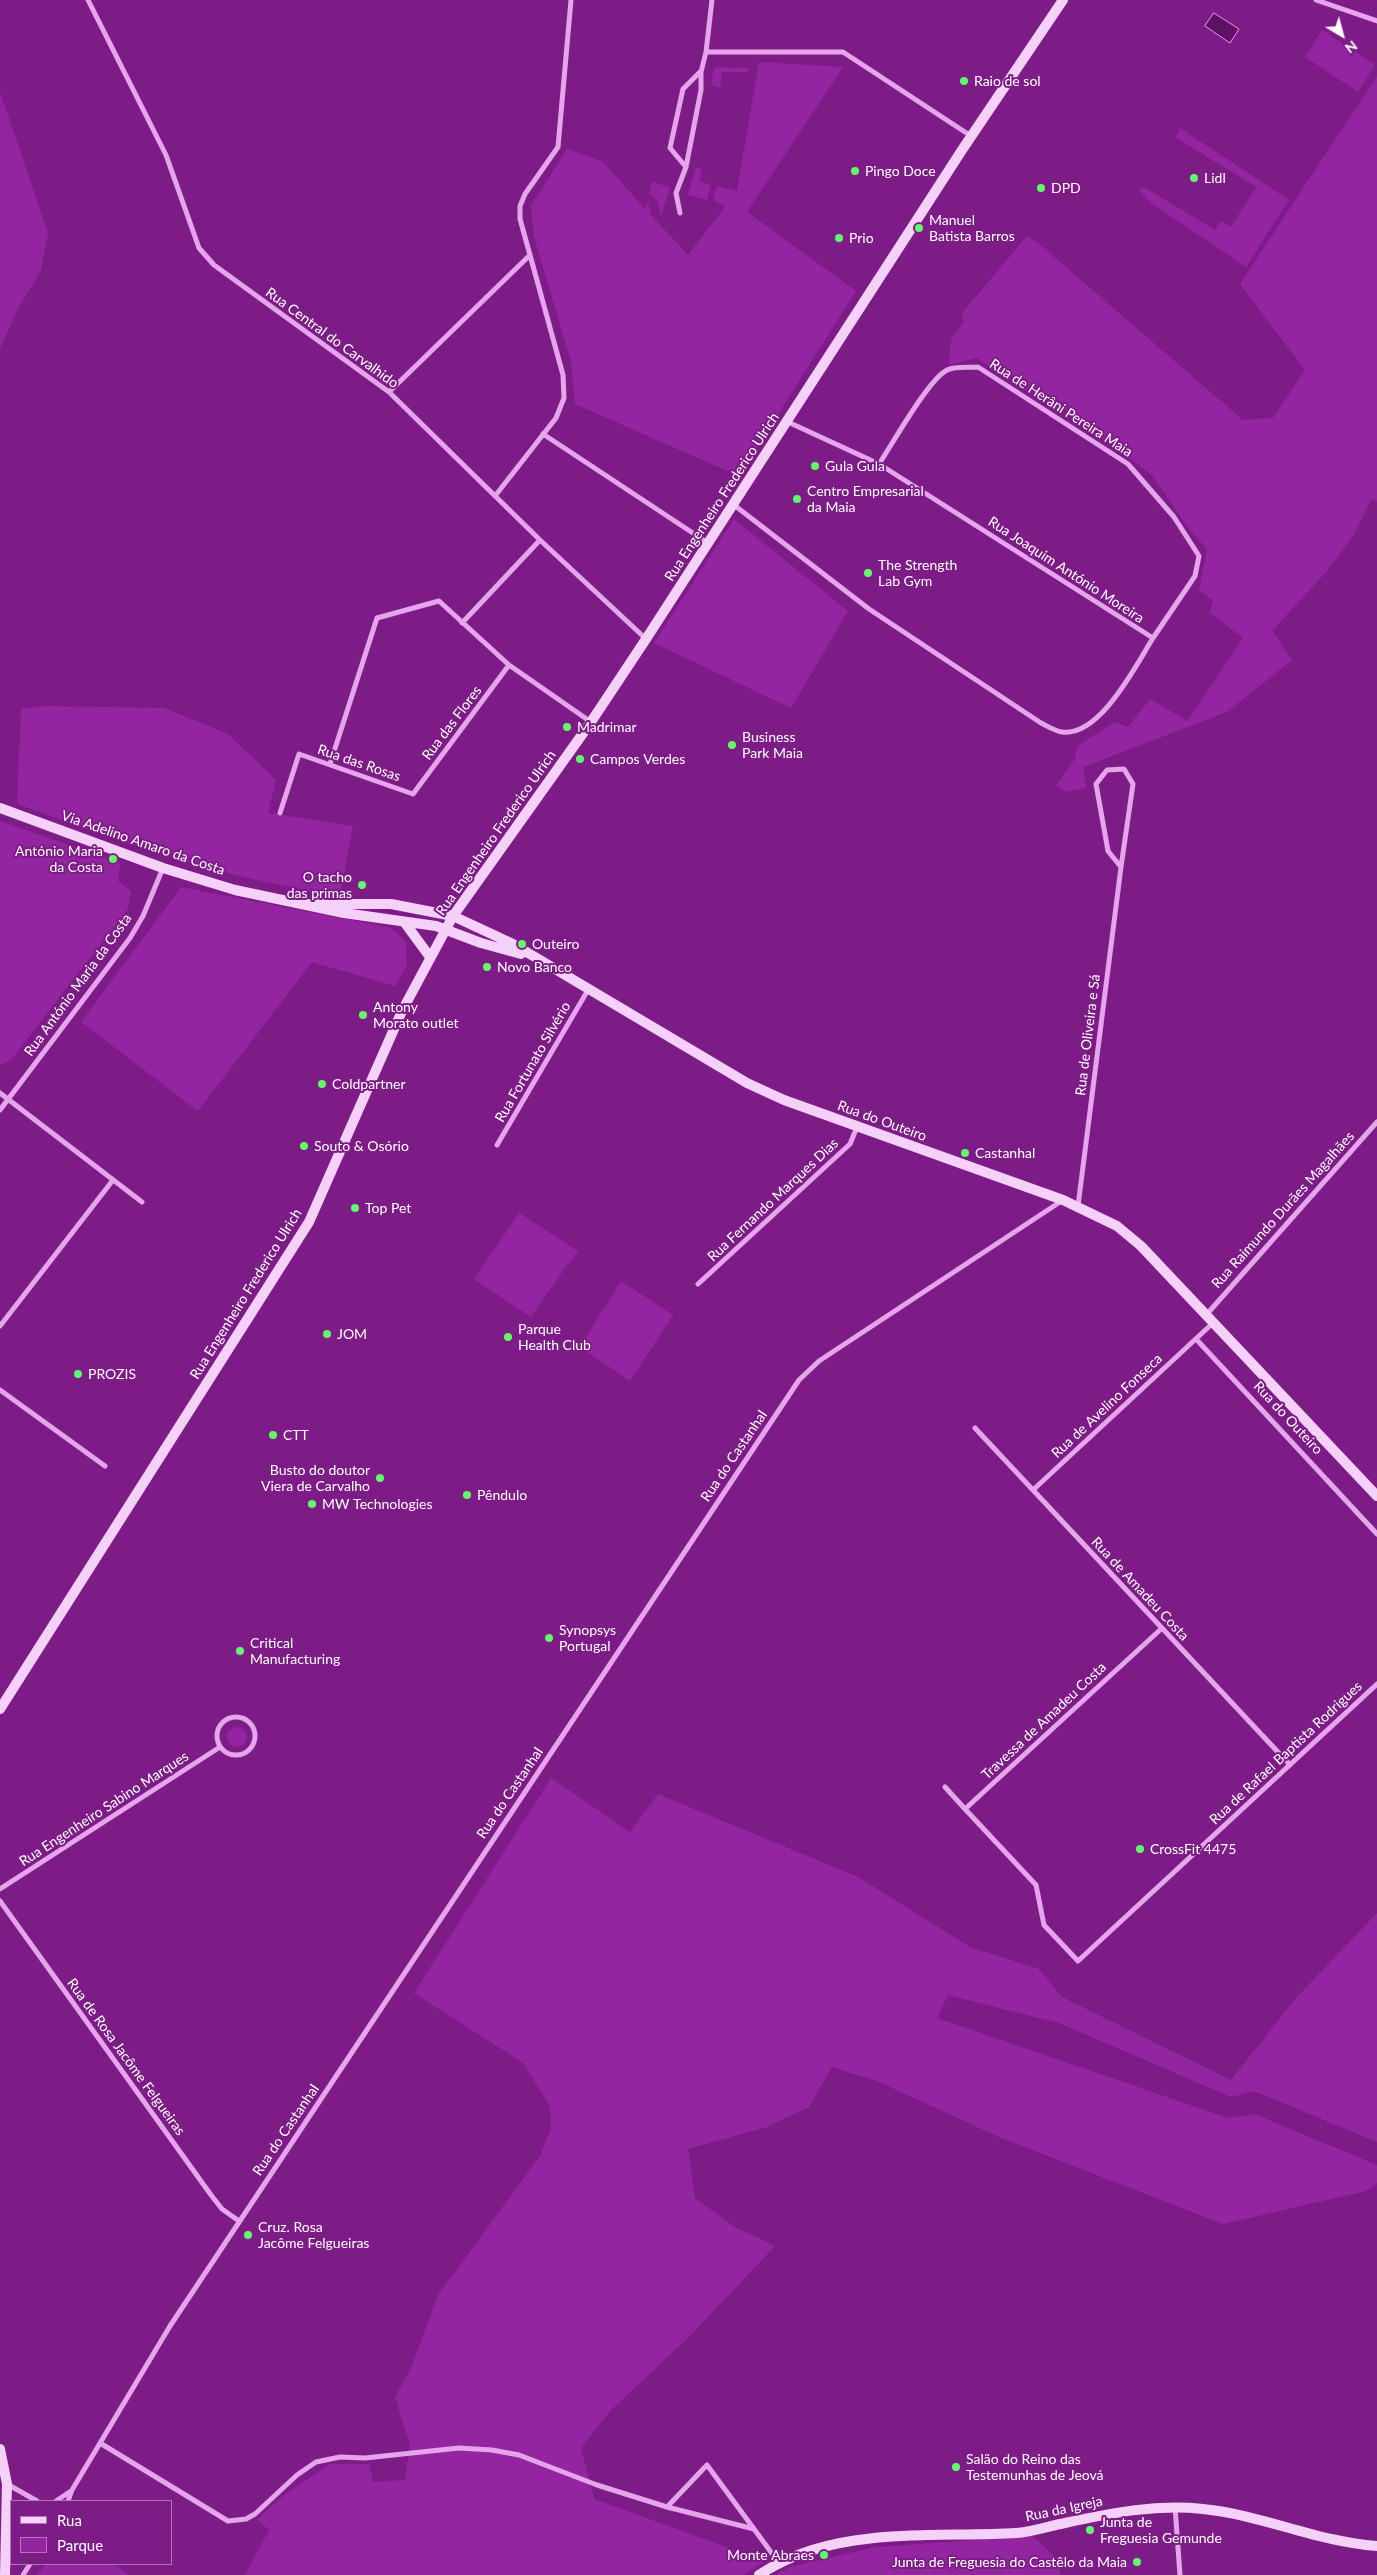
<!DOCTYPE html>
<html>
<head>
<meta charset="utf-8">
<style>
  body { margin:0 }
  #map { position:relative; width:1377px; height:2575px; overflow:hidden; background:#7e1c87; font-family:Lato,sans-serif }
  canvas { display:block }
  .legend { position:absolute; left:10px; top:2500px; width:162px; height:65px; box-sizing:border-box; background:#7e1c87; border:1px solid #b277b7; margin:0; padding:6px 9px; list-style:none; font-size:15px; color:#fff }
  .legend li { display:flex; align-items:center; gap:10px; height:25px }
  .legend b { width:25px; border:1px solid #b277b7 }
  .north { position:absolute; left:1317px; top:10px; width:50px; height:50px; -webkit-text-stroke:4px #7e1c87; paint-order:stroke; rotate:143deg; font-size:14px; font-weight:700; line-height:20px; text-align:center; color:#fff }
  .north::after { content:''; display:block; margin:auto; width:18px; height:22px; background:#fff; clip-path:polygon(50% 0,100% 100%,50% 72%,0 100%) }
</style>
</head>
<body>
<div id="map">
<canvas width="1377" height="2575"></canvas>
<ul class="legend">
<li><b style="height:6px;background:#f5d0f8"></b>Rua</li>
<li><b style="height:14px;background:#9425a0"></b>Parque</li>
</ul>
<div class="north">N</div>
</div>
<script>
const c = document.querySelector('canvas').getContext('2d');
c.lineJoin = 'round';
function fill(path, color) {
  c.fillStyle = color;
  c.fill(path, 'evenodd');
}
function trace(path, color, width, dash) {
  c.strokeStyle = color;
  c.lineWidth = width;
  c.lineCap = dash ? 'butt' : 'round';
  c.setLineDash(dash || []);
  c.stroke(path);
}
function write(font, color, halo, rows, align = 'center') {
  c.font = font + ' Lato,sans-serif';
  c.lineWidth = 4;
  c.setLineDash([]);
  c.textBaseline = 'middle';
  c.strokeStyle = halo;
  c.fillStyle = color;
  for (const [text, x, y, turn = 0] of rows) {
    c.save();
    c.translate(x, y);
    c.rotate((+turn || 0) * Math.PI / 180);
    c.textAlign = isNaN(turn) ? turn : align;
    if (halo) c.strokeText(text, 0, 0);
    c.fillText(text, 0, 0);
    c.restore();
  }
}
fill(new Path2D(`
  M1322,30L1375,65L1358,92L1305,57Z
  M759,62L843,67L747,212L856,291L739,476L575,404L571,361L534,237L531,206L567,149L603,162L645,209L648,202L651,215L688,255L725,207L713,199L717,186L737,191Z
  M714,68L716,67L750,68L747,72H722L720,88L711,85Z
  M1377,76V501L1371,500L1353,536L1326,572L1272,631L1292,660L1227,712L1083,767L1086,788L1066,792L1056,785L1075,759L1077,746L1115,722L1128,727L1150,699L1187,721L1243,638L1210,613L1213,600L1199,590L1207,549L1189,529L1152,475L1057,403L1023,390L977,358L949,365C950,347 949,335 964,323L962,313L1027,236L1039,244L1243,420L1273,418L1305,370L1240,284Z
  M0,92L48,233L41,270L18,309L0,348Z
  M1180,128L1289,200L1246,267L1152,204L1139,190L1144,187L1215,230L1221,221L1231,227L1256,187L1175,137Z
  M696,167L702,169L699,181L711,185L707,200L688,195Z
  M652,182L670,187L661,216L657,200L649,194Z
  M734,519L848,611L791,708L654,643Z
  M46,706L164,708L228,734L276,780L268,813L353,826L340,895C228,881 123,841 17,804L21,709Z
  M0,821L120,863L118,881L131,891L128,909L11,1060L0,1065Z
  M181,887L391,928L406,942L407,965L395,986L312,962L198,1111L81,1022Z
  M519,1213L578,1251L569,1265L565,1263L567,1265L531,1317L474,1279Z
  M621,1281L673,1315L630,1381L580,1347Z
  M227 1737a10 10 0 1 1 20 0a10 10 0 1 1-20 0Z
  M551,1778L630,1832L658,1794L858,1877L970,1947L1039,1969L1062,1997L1231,2080L1295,1999L1377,1913V2142L1254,2091L1231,2097L1059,2023L948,1995L937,2018L1228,2118L1254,2114L1377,2165V2183L1366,2191L1223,2224L999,2137L877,2081L832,2067L809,2107L767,2127L688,2149L695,2198L735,2227L775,2246L690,2336L610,2411L581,2448L594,2499L765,2561L743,2575H245L269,2530L257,2520L284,2495L330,2464H369L373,2482L405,2480L410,2445L395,2397L411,2368L438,2295L540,2156L551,2128L550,2106L523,2063L414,1993Z
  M1033,2536L1060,2562V2575H776L789,2567L876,2547Z
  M52,2564H112L130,2575H37L45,2565Z`), '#9425a0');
const water = new Path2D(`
  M1214,13L1239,29L1230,43L1205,26Z`);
fill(water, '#5f1265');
trace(water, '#e497ee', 1);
trace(new Path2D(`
  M88,0L166,155L199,248L214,265L389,392L540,540L646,639
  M1316,0L1377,21
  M706,52H843L971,136
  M686,167L670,148L683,89L700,72
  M680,213L676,193L686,167L701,90V72L706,52L712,0
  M389,392L530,255
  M543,434L708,543
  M879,464C893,443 928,380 947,370C956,366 968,368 978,367L1128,464L1174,517L1199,556L1195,576L1153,638
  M495,496L556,418L564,398L563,375L530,255L520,219V206L525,194L558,147L571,0
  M734,505L869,609L1041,723C1047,726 1055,731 1062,732C1100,737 1136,665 1153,638L879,464L788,422
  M462,623L540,540
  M330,764L377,618L439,601L509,665L591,722
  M1124,769L1133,784L1121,867L1108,851L1096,784L1107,770Z
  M280,813L299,754L413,794L509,665
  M0,1093L142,1202
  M0,1110L130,938L143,916L163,868
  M497,1145L588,990
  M1078,1206L1121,867
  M698,1284L850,1144L857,1127
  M1207,1314L1377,1122
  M0,1326L113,1180
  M1196,1339L1377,1534
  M0,1390L105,1466
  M975,1428L1290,1765
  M1033,1490L1214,1322
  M217 1736a19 19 0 1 1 38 0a19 19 0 1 1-38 0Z
  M945,1787L965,1809L1161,1629
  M965,1809L1036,1885L1044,1925L1078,1961L1377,1684
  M0,1889L220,1747
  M0,1901L211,2195L222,2209L239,2221
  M100,2443L228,2521L246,2519L255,2514L297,2475L316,2462L340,2457L365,2458L459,2448L492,2450L519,2455L597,2485L667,2507L754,2529
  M7,2484L37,2501
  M56,2501L71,2491
  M68,2501L72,2490L170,2326L799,1380L819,1361L1063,1200
  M667,2507L707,2465L779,2563
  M1175,2507L1180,2575
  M23,2575L30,2564`), '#e5a4ec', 5);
trace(new Path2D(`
  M0,808L163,868L235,890L344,913L436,926L481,943L521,954
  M308,904H391L453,916L513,944L747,1083L784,1100L1063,1200L1117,1226L1141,1246L1377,1496
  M405,923L430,957
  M0,1709L309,1222L402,1011L453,916L591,722L646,639L962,150L1063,0
  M0,2449L7,2484L5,2575
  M759,2575C834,2525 931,2538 1016,2533C1032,2532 1049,2526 1065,2523C1111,2513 1155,2504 1203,2509C1263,2515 1317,2542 1377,2546`), '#f5d0f8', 10);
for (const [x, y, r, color] of [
  [964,81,5,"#61fc6c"],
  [855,171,5,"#61fc6c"],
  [1194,178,5,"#61fc6c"],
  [1041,188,5,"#61fc6c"],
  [919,228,5,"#61fc6c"],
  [839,238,5,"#61fc6c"],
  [815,466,5,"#61fc6c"],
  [797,499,5,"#61fc6c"],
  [868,573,5,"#61fc6c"],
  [567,727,5,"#61fc6c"],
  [732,745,5,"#61fc6c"],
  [580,759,5,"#61fc6c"],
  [113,859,5,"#61fc6c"],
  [362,885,5,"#61fc6c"],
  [522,944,5,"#61fc6c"],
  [487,967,5,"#61fc6c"],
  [363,1015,5,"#61fc6c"],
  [322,1084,5,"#61fc6c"],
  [304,1146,5,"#61fc6c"],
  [965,1153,5,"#61fc6c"],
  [355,1208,5,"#61fc6c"],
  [327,1334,5,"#61fc6c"],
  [508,1337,5,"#61fc6c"],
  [78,1374,5,"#61fc6c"],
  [273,1435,5,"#61fc6c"],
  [380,1478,5,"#61fc6c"],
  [467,1495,5,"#61fc6c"],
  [312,1504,5,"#61fc6c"],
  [549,1638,5,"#61fc6c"],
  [240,1651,5,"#61fc6c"],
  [1140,1849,5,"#61fc6c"],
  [248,2235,5,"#61fc6c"],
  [956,2467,5,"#61fc6c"],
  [1090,2530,5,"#61fc6c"],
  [824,2555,5,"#61fc6c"],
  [1137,2562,5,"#61fc6c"]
]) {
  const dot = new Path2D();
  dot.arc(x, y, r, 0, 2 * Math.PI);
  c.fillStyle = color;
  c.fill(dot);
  trace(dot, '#7e1c87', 2);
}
write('14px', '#fff', '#7e1c87', [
  ["Raio de sol",974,81],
  ["Pingo Doce",865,171],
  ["Lidl",1204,178],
  ["DPD",1051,188],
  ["Manuel",929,220],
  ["Batista Barros",929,236],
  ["Prio",849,238],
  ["Gula Gula",825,466],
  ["Centro Empresarial",807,491],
  ["da Maia",807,507],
  ["The Strength",878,565],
  ["Lab Gym",878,581],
  ["Madrimar",577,727],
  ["Business",742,737],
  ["Park Maia",742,753],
  ["Campos Verdes",590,759],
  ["António Maria",103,851,"right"],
  ["da Costa",103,867,"right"],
  ["O tacho",352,877,"right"],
  ["das primas",352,893,"right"],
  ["Outeiro",532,944],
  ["Novo Banco",497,967],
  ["Antony",373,1007],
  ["Morato outlet",373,1023],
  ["Coldpartner",332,1084],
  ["Souto & Osório",314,1146],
  ["Castanhal",975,1153],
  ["Top Pet",365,1208],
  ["Parque",518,1329],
  ["Health Club",518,1345],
  ["JOM",337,1334],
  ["PROZIS",88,1374],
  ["CTT",283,1435],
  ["Busto do doutor",370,1470,"right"],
  ["Viera de Carvalho",370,1486,"right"],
  ["Pêndulo",477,1495],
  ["MW Technologies",322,1504],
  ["Synopsys",559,1630],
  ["Portugal",559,1646],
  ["Critical",250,1643],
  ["Manufacturing",250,1659],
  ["CrossFit 4475",1150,1849],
  ["Cruz. Rosa",258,2227],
  ["Jacôme Felgueiras",258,2243],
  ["Salão do Reino das",966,2459],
  ["Testemunhas de Jeová",966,2475],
  ["Junta de",1100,2522],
  ["Freguesia Gemunde",1100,2538],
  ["Monte Abraes",814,2555,"right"],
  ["Junta de Freguesia do Castêlo da Maia",1127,2562,"right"]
], 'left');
write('14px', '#fff', '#7e1c87', [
  ["Rua Central do Carvalhido",332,338,36],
  ["Rua de Herâni Pereira Maia",1061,408,33],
  ["Rua Engenheiro Frederico Ulrich",722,497,-57],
  ["Rua Joaquim António Moreira",1066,570,33],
  ["Rua das Flores",452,723,-53],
  ["Rua das Rosas",359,763,19],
  ["Rua Engenheiro Frederico Ulrich",496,833,-55],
  ["Via Adelino Amaro da Costa",143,843,19],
  ["Rua António Maria da Costa",78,985,-54],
  ["Rua de Oliveira e Sá",1088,1035,-83],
  ["Rua Fortunato Silvério",533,1062,-60],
  ["Rua do Outeiro",882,1121,20],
  ["Rua Fernando Marques Dias",773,1200,-43],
  ["Rua Raimundo Durães Magalhães",1283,1210,-48],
  ["Rua Engenheiro Frederico Ulrich",246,1294,-58],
  ["Rua de Avelino Fonseca",1107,1406,-43],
  ["Rua do Outeiro",1288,1418,47],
  ["Rua do Castanhal",734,1456,-56],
  ["Rua de Amadeu Costa",1140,1589,47],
  ["Travessa de Amadeu Costa",1044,1721,-43],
  ["Rua de Rafael Baptista Rodrigues",1286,1753,-43],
  ["Rua do Castanhal",510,1793,-56],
  ["Rua Engenheiro Sabino Marques",104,1809,-33],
  ["Rua de Rosa Jacôme Felgueiras",126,2057,54],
  ["Rua do Castanhal",286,2130,-56],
  ["Rua da Igreja",1064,2509,-12]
]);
</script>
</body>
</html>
